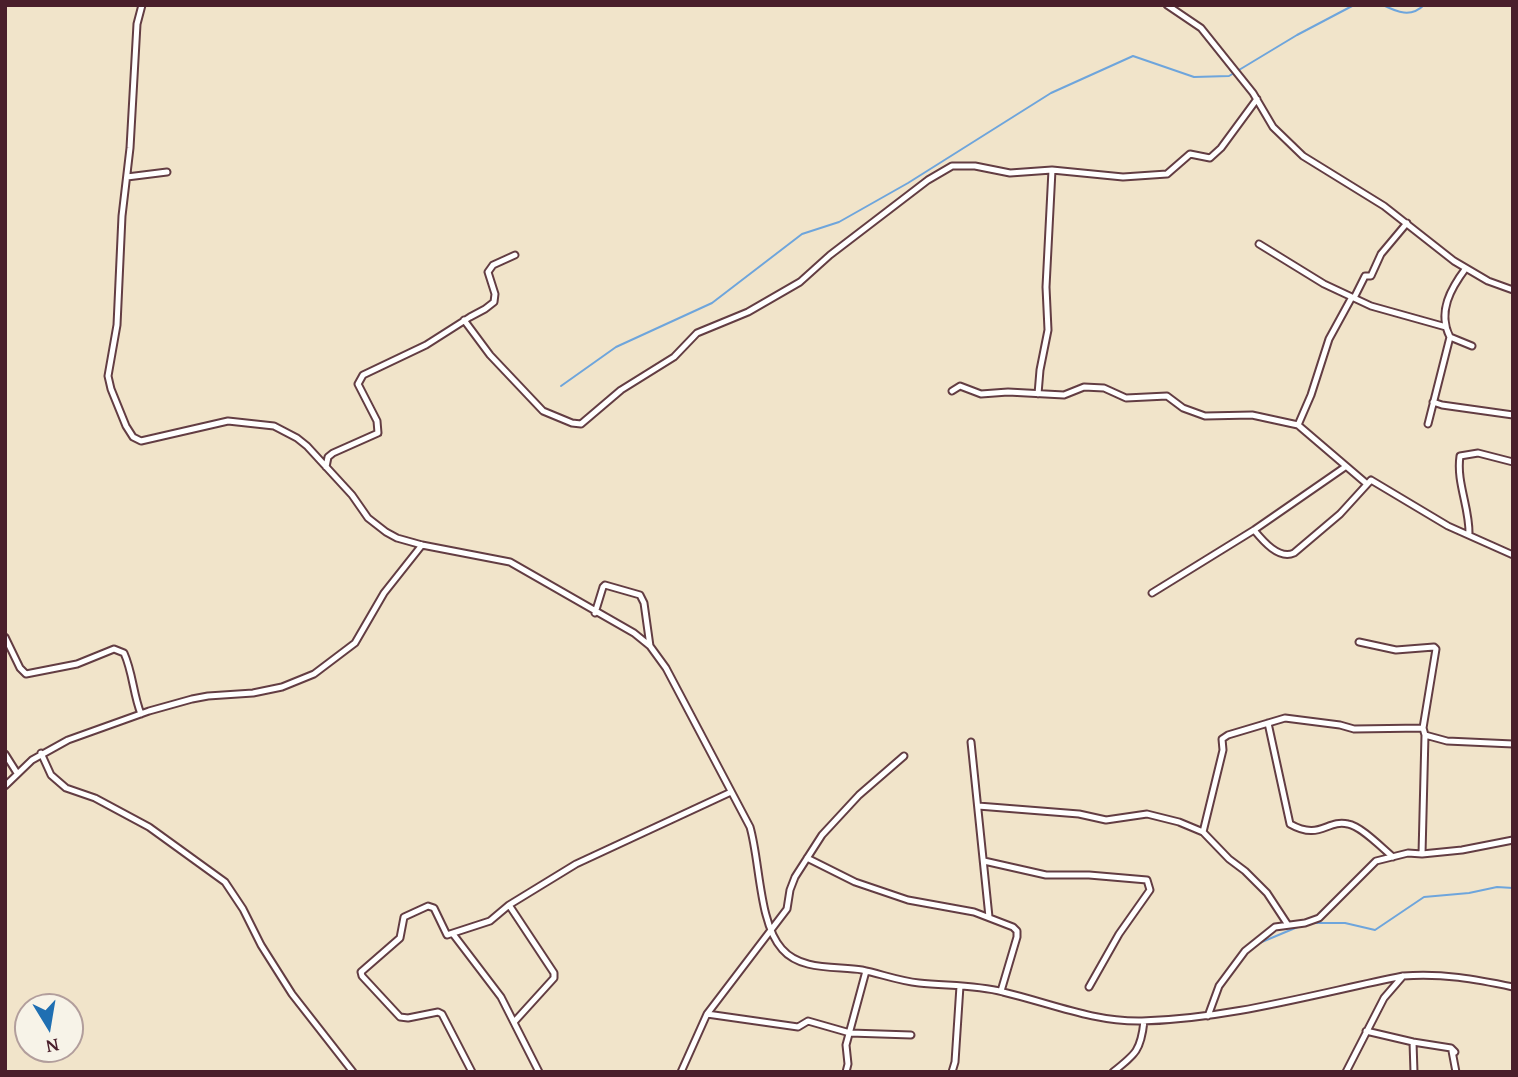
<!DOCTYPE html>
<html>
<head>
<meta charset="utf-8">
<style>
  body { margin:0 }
  #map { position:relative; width:1518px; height:1077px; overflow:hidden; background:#f1e4ca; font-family:"Gentium Book Plus",serif }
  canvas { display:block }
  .frame { position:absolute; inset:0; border:7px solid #4a1f2b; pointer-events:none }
  .north { position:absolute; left:14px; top:993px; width:70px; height:70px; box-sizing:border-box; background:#f7f3e8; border:2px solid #b29e9c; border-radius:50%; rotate:169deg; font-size:19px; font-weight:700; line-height:28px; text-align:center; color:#4a1f2b }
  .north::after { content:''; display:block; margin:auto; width:24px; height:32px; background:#1f6fb2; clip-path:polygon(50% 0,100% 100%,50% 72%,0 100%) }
</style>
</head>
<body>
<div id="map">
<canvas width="1518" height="1077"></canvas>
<div class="frame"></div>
<div class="north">N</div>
</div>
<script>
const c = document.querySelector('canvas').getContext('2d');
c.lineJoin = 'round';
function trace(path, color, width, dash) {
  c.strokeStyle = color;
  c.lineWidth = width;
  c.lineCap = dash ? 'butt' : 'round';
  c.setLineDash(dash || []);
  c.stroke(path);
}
trace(new Path2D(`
  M1383,5C1397,12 1411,18 1424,5
  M561,386L616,347L712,303L802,234L839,222L908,183L1051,93L1133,56L1194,77L1229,76L1297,35L1354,5
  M1312,923H1345L1375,930L1424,897L1469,893L1497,887L1513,888
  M1257,944L1300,926`), '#6ea5dc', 2);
const street = new Path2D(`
  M142,5L137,24L130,148L122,216L117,325L108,376L111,389L126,426L133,437L141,441L228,421L274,426L297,438L307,446L352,495L368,518L386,532L397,538L422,545L510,562L634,633L650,646L666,668L750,827C760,861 759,924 782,949C801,971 836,966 862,970C881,974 899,981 919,983C947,986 976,985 1003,992C1050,1003 1093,1022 1142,1021C1229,1019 1318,993 1403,976C1442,973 1475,979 1513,987
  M1167,5L1201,28L1253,93L1273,127L1303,156L1384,206L1454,261L1488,281L1513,290
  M127,177L167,172
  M1259,244L1324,284L1371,306L1446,327
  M1466,268C1451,288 1437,312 1450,337L1472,346
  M1354,298L1365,276H1371L1381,254L1407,223
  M464,320L490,355L543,411L572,423L581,424L621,390L674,357L697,333L748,312L800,282L830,255L928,180L952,166H975L1010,173L1052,170L1123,177L1167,174L1190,154L1210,158L1221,148L1257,99
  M952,391L960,386L981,394L1008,392L1064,395L1084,387L1104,388L1126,398L1167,396L1183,408L1205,416L1252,415L1298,425L1367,484
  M1038,394L1040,370L1048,330L1046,287L1052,170
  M1433,402L1442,405L1513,415
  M1428,424L1450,337
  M1298,425L1311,395L1329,339L1352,297
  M326,467L328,457L333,453L378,433L377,421L358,384L363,375L426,345L470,317L485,309L494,302L495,294L488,272L493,265L515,255
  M1254,530C1263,541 1279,560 1294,553L1340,514L1371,480L1448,526L1513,555
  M1469,535C1470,508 1456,483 1460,456L1478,453L1513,462
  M1152,593L1254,530L1345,467
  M595,613L603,587L605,585L640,595L644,603L650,646
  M5,637L20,668L26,674L77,664L114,649L124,653C133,673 133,694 141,714
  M1359,642L1396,650L1434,647L1436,649L1423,728
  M1268,723L1290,824C1320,841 1327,819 1348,824C1361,826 1382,848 1393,857
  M971,742L989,917
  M41,753L51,775L66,788L95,798L149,827L225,882L243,909L261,945L292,994L353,1072
  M5,754L17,773
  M5,786L32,760L68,740L149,711L192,699L208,696L253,693L282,687L314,674L355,643L384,593L422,545
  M978,806L1079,814L1106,820L1147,814L1179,822L1203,832L1229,859L1245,871L1267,893L1288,925
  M1203,832L1223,750L1222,739L1228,735L1285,718L1340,725L1354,729L1423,728L1425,735L1447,741L1513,744
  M1422,854L1425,735
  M807,858L855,882L908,900L974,912L1013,927L1017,931V937L1001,991
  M984,861L1046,875H1089L1147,880L1150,890L1119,934L1089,987
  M509,905L554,973V978L515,1021
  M453,934L501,997L539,1072
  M707,1014L798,1027L808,1021L850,1033L911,1035
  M1208,1016L1219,986L1245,951L1275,927L1305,923L1319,918L1376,861L1408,853L1422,854L1462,850L1513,840
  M1366,1031L1413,1042L1451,1048L1455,1052
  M1413,1042L1414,1072
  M1452,1051L1456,1072
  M472,1072L442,1014L438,1012L408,1018L400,1017L362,976L361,972L400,938L404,917L428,906L434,908L447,935L490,921L509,905L576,864L731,792
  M681,1072L707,1014L787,909L790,890L795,877L822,835L859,795L904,756
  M846,1072L848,1064L846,1045L866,971
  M952,1072L955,1062L960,986
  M1113,1072C1136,1054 1141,1050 1144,1021
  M1346,1072L1384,998L1403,976`);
trace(street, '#633d43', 9);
trace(street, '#fff', 5);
</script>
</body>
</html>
